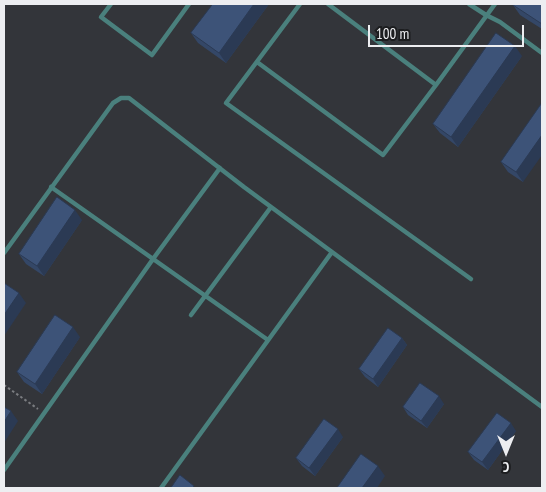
<!DOCTYPE html>
<html>
<head>
<meta charset="utf-8">
<style>
  body { margin:0 }
  #map { position:relative; width:546px; height:492px; overflow:hidden; background:#33353a; font-family:"PT Sans Narrow",sans-serif }
  canvas { display:block }
  .frame { position:absolute; inset:0; border:5px solid #edeef1; pointer-events:none }
  .north { position:absolute; left:481px; top:427px; width:50px; height:50px; -webkit-text-stroke:4px #1c1d1f; paint-order:stroke; rotate:180deg; font-size:14px; font-weight:700; line-height:20px; text-align:center; color:#edeef1 }
  .north::after { content:''; display:block; margin:auto; width:18px; height:22px; background:#edeef1; clip-path:polygon(50% 0,100% 100%,50% 72%,0 100%) }
  .scale { position:absolute; left:368px; top:25px; width:156px; height:22px; box-sizing:border-box; border:2px solid #edeef1; border-top:0; padding-left:6px; font-size:15px; line-height:18px; white-space:nowrap; color:#edeef1; -webkit-text-stroke:4px #1c1d1f; paint-order:stroke }
</style>
</head>
<body>
<div id="map">
<canvas width="546" height="492"></canvas>
<div class="frame"></div>
<div class="north">С</div>
<div class="scale">100 m</div>
</div>
<script>
const c = document.querySelector('canvas').getContext('2d');
c.lineJoin = 'round';
function trace(path, color, width, dash) {
  c.strokeStyle = color;
  c.lineWidth = width;
  c.lineCap = dash ? 'butt' : 'round';
  c.setLineDash(dash || []);
  c.stroke(path);
}
function fill(path, color) {
  c.fillStyle = color;
  c.fill(path, 'evenodd');
}
trace(new Path2D(`
  M4,385L38,409`), '#7b7d81', 2, [2.5, 2.5]);
trace(new Path2D(`
  M111,4L101,17L152,55L189,4
  M300,4L226,103L471,279
  M469,4L486,15L500,22L542,53
  M257,62L383,155L436,85L328,4
  M436,85L495,4
  M51,187L268,340
  M4,253L113,103L121,98H129L244,187L542,407
  M191,315L271,207
  M4,470L153,259L220,168
  M161,488L332,252`), '#4a807d', 4.5);
fill(new Path2D(`
  M213,4H269L226,63L198,43L191,33Z
  M542,4V29L520,15L513,5Z
  M522,56L458,147L440,133L433,124Z
  M542,103L523,182L508,172L501,162Z
  M82,220L44,276L26,264L19,254Z
  M80,337L42,394L24,382L17,372Z
  M402,338L407,345L378,387L365,377L359,369Z
  M444,404L427,428L408,415L403,407Z
  M516,431L488,470L474,460L468,452Z
  M343,437L315,476L302,466L296,458Z`), '#344767');
fill(new Path2D(`
  M254,4H269L226,63L219,53Z
  M515,46L522,56L458,147L451,137Z
  M542,135V155L523,182L516,172Z
  M75,210L82,220L44,276L37,266Z
  M19,293L26,303L4,336V315Z
  M73,327L80,337L42,394L35,384Z
  M402,338L407,345L378,387L373,379Z
  M439,396L444,404L427,428L421,421Z
  M11,411L18,421L4,443V422Z
  M511,423L516,431L488,470L482,462Z
  M338,429L343,437L315,476L309,468Z
  M378,466L385,476L377,488H362Z`), '#2b3a54');
const building = new Path2D(`
  M213,4H254L219,53L191,33Z
  M514,4H542V24L513,5Z
  M496,33L515,46L451,137L433,124Z
  M542,103V135L516,172L501,162Z
  M57,197L75,210L37,266L19,254Z
  M4,283L19,293L4,315Z
  M55,315L73,327L35,384L17,372Z
  M388,328L402,338L373,379L359,369Z
  M420,383L439,396L421,421L403,407Z
  M4,407L11,411L4,422Z
  M497,413L511,423L482,462L468,452Z
  M324,419L338,429L309,468L296,458Z
  M361,454L378,466L362,488H337Z
  M180,475L194,486L192,488H171Z`);
fill(building, '#3d5378');
trace(building, '#2b3a54', 1);
</script>
</body>
</html>
